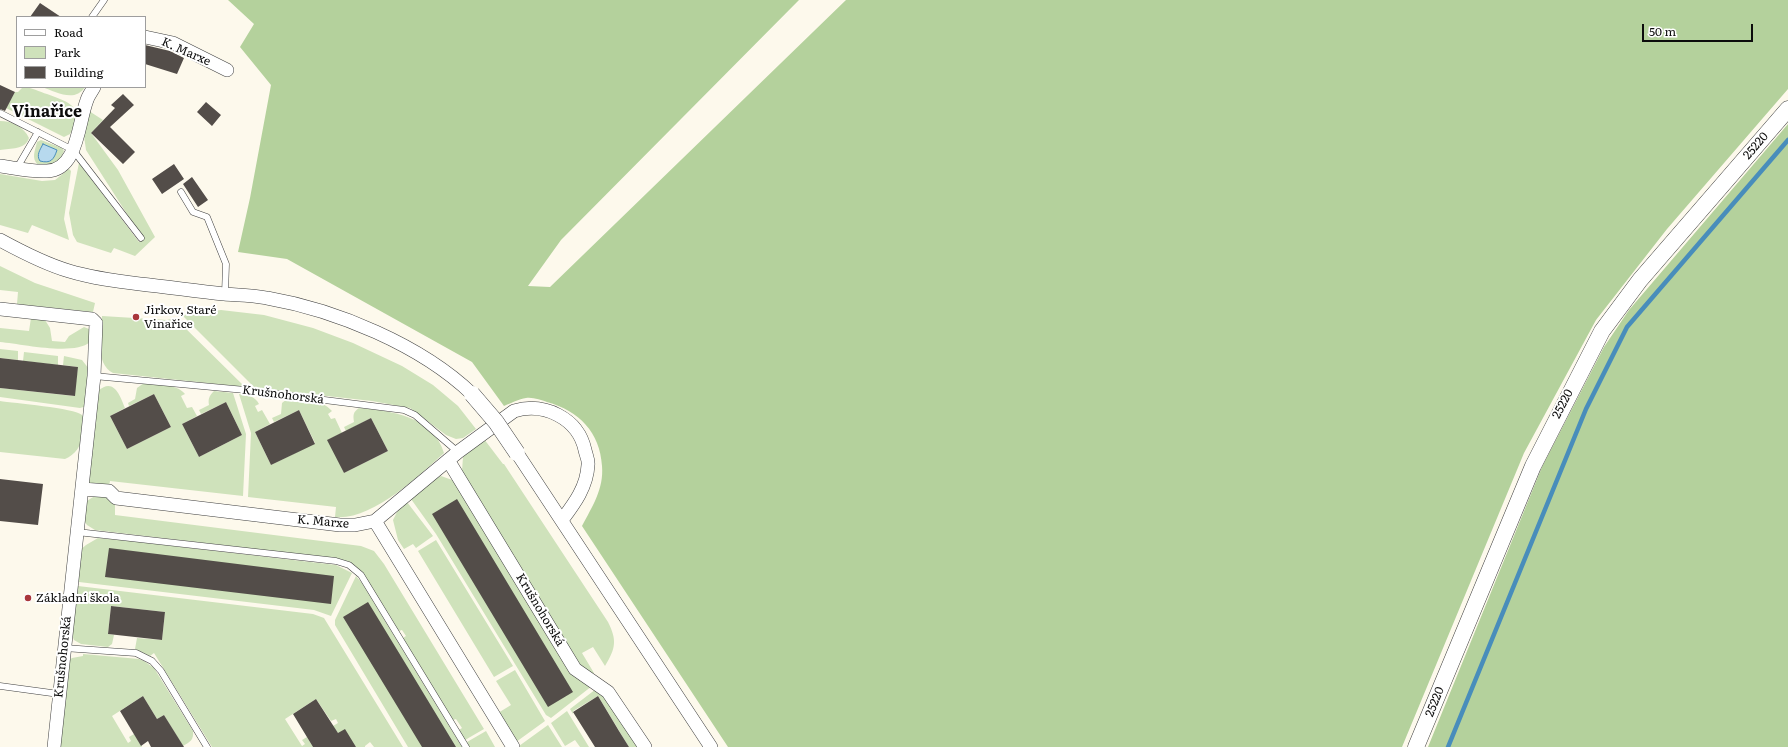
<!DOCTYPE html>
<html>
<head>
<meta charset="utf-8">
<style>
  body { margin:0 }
  #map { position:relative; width:1788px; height:747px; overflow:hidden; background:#fdf9ec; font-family:Literata,serif }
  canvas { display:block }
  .legend { position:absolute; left:16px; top:16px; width:130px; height:72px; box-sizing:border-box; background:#fff; border:1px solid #9e9e9e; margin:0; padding:5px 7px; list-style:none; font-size:12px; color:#0c0c0c }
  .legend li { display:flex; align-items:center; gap:8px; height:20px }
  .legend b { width:20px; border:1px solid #9e9e9e }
  .scale { position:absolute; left:1642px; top:24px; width:111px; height:18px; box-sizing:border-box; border:2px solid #0c0c0c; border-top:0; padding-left:5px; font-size:12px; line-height:14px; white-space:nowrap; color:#0c0c0c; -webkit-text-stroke:3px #fff; paint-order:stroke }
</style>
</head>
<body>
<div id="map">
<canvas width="1788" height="747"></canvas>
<ul class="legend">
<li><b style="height:5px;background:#fff"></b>Road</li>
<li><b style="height:11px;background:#cfe2bb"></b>Park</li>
<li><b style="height:11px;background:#534d49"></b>Building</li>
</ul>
<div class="scale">50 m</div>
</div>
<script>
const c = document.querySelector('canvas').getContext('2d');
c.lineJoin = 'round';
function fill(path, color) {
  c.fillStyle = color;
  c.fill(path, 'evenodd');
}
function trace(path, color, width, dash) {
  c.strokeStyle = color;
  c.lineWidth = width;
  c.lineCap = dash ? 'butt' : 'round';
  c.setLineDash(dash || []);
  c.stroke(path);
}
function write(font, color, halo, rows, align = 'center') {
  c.font = font + ' Literata,serif';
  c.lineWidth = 4;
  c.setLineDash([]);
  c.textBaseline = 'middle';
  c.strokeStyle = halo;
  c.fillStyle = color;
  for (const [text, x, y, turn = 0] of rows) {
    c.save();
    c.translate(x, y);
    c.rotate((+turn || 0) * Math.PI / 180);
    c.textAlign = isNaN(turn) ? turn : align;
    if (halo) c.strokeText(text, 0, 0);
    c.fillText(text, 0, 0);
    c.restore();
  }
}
fill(new Path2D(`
  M23,87C31,87 40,92 47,94C69,102 88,108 70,134L64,137L6,108L15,92H18Z
  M42,87H85C75,103 56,92 42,87Z
  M89,111L103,120L91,133L118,170L155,237L135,256L114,248L111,253L77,242L73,235L69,213L79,163L139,242L143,239L86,150L83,129Z
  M0,121C12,121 24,127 29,138C25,150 11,148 0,150Z
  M41,140L62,148L64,151L59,162L54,166L38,165C31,158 35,151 37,142Z
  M69,169L71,171L64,219L69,240L32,225L28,233L0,225V174L42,181L55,180Z
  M0,266L35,283L95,303L93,312L17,304L18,292L0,290Z
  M221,310L264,315L313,328L353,343L402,366L433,385L458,406L476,429L463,438L456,439L446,435L410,408L372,401L255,388L182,315Z
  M102,316L167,320L175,318L245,387L113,373C94,363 102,334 102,316Z
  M31,318L45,320L50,328L52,341L65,342L69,336L84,327L89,329L91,333L90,342C74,356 22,344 0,342V328L29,331Z
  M0,349L18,351V360L0,358Z
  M24,352L58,356V365L23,361Z
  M64,356L82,360L89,369L87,406L80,408L0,397V388L74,396L78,367L63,365Z
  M144,383C157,385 176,383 185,394L181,396L187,408L192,407L197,416L182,424L199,457L242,435L226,402L201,414L199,410L209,405C208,399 209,396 214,391L233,393L246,434L243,496L110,481L109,487L92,485L88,482L98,391C114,377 120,396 125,408L110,416L127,449L171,427L154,394L129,406L128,403L135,399L137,388Z
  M239,394C247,395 255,396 259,404L255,406L258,412L262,410L270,424L255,432L271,465L315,443L299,410L274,422L272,418L281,414L282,403L287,399C302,401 322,399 332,411L328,414L331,419L335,418L342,433L328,440L344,473L388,451L371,418L346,431L344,427L354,422C353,415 353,412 359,408C391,411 433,416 444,453C419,476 371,521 335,517L336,507L248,497L251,433Z
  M0,401C13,403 75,408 82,415C87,420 84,429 83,435C81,446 75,455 65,459L0,452Z
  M484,439L503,464H504L608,622C617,640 616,648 605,666L593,647L582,653L594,673H587L579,666L465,479L462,471L463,457Z
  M441,476L455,481L592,686L551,718L546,715L436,534L411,499L436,478Z
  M100,494L108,495L115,503V515L361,546L374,551L384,564L484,729L465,740L459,730L462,728L456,719L453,720L403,638L406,636L402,630L399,631L366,578L350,563L339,559L95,530L87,525L82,518C84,503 85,500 100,494Z
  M407,502L433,536L416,548L413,544L404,549L398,540L393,520L397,512Z
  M98,538L130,541L336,565L352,573L331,616L314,610L79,582L76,579L79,551L86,545Z
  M436,540L513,666L494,677L418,551Z
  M356,576L362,583L462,747H408L335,625V620Z
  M78,586L313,614L324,618L403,747H374L370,742L365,746V747H356L338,733L333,726L338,723L336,719L331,721L316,699L285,719L302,746L305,744L302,740L307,737L313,747H212L154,653L150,656L135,649L137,638L162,640L165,612L111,606L108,634L114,635L112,644L108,647L81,644L74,640L71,632L75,588Z
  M83,654L139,659L144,661L154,668L193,731C194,740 190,742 183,746L164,715L157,719L143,696L112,716L128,743L131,741L129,737L134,734L142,747H59L67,662L72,658L83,656Z
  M515,670L545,721L516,742L498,713L511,705L496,681Z
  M596,689L606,697L640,747H629L598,696L573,711V714L570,709Z
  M567,711L589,747H580L575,740L565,746L551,723Z
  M548,725L562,747H520L519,746Z
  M486,731L495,747H469L467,742Z`), '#cfe2bb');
fill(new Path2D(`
  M228,0H799L561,240L528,286L550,287L846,0H1788V89L1667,229L1596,320L1524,453L1402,747H728L582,526C592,507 604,489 602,466C600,432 579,411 547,402C541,400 533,397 526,398C519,399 511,403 504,406L472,362L287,259L238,252L250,198L271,85L240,47L254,24Z
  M1788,124V747H1428L1542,467L1604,347L1629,310Z`), '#b4d19c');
const water = new Path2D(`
  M43,144L57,150C54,159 51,164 40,161C36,155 40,150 43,144Z`);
fill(water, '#b7d9ee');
trace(water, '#488dbb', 1);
trace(new Path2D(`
  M1448,747L1586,409L1627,327L1788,140`), '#488dbb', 4.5);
fill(new Path2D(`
  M40,3L61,17H30Z
  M145,45L170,51L184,58L177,74L145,64Z
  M0,85L15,92L5,111L0,109Z
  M123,94L134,105L110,127L135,152L123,164L91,133L115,108L111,105Z
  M206,102L221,115L212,126L197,112Z
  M174,164L184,179L162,194L152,179Z
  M192,177L208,200L198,207L183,184Z
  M0,358L78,367L75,396L0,388Z
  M154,394L171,427L127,449L110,416Z
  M226,402L242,435L199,457L182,424Z
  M299,410L315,444L271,465L255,432Z
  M371,418L388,451L344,473L327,440Z
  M0,479L43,484L38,525L0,521Z
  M457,499L573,692L548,707L432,514Z
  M109,548L334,576L331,604L105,577Z
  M368,602L410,671L456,747H422L343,617Z
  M111,606L165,612L162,640L108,634Z
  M143,696L157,719L164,715L184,747H151L148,741L141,746L120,711Z
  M598,696L619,731L629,747H595L573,712Z
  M316,699L338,733L345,729L356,747H313L293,714Z`), '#534d49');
const service = new Path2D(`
  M92,17L104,0
  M0,113L73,150L141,238
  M17,168L38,132
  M181,192L193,212L207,217L226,264L225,294
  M94,376L245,390L404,410L415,415L458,452
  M77,532L336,561L349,565L361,575L466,747
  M64,648L136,653L152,661L161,671L207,747
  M0,686L59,694`);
const minor = new Path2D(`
  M145,37L173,43L227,70
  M0,166C15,168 31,172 47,171C78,170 78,123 87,100C88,96 92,91 94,87
  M0,240C22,252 45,264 69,271C92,278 116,281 140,284C168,287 196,291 224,294C238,295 253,295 267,298C336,310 421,345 472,394
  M0,309L92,319L96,323L94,376L54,747
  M517,453L711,747
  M448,460L575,669L608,692L645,747
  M82,489L109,491L116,498L340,525H355L375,521L458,452L514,411C544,402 578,418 585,450C586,455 589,461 588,465C587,487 574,504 562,520
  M375,521L513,747`);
const tertiary = new Path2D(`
  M1416,747L1533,466L1602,331L1640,280L1788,109`);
trace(service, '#3f3f3f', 7);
trace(minor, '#3f3f3f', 14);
trace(tertiary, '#3f3f3f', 17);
trace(service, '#fff', 6);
trace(minor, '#fff', 13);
trace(tertiary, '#fff', 16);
const tertiaryBridge = new Path2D(`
  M472,394L496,422L517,453`);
trace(tertiaryBridge, '#3f3f3f', 17, []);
trace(tertiaryBridge, '#fff', 16);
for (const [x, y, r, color] of [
  [136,317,4,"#a9363b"],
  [28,598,4,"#a9363b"]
]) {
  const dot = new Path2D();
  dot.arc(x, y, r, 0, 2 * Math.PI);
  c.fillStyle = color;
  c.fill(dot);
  trace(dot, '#fff', 1.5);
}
write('12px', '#0c0c0c', '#fff', [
  ["K. Marxe",186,52,24],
  ["25220",1756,146,-49],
  ["Krušnohorská",283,395,7],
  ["25220",1563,404,-63],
  ["K. Marxe",323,522,5],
  ["Krušnohorská",540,610,59],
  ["Krušnohorská",63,657,-84],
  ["25220",1435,702,-68]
]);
write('12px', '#0c0c0c', '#fff', [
  ["Jirkov, Staré",144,310],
  ["Vinařice",144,324],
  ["Základní škola",36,598]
], 'left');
write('bold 16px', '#0c0c0c', '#fff', [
  ["Vinařice",47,112]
]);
</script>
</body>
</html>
